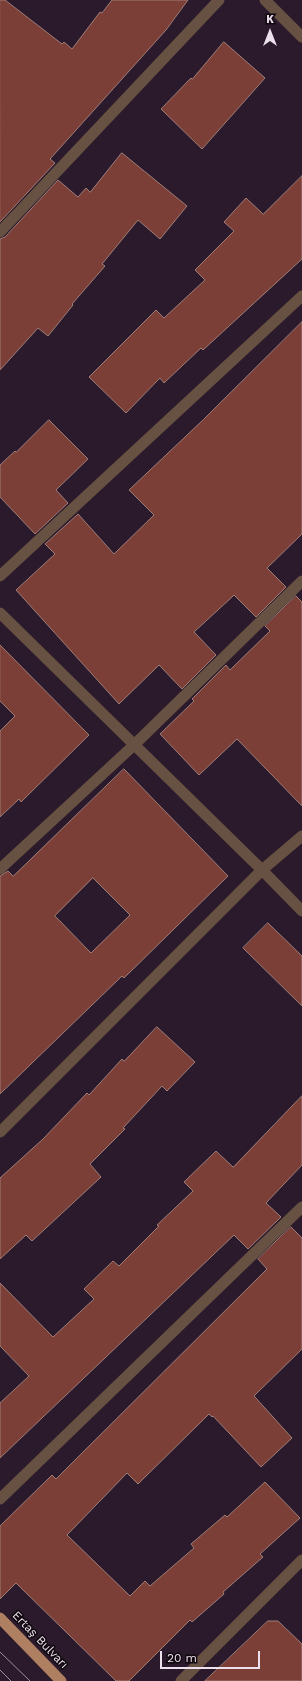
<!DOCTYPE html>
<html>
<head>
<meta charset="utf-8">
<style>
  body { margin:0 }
  #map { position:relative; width:302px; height:1681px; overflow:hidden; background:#2b1a2b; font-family:"Work Sans",sans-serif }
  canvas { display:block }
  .north { position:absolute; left:250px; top:12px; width:40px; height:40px; -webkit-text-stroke:3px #0f080f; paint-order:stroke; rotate:0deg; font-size:11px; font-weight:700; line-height:16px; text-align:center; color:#ede1ed }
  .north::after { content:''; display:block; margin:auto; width:14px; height:18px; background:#ede1ed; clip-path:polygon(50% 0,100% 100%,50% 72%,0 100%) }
  .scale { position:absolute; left:160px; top:1651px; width:100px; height:18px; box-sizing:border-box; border:2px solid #ede1ed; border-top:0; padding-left:5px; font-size:12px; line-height:14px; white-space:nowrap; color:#ede1ed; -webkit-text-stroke:3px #0f080f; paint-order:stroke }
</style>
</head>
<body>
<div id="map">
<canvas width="302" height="1681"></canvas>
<div class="north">K</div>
<div class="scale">20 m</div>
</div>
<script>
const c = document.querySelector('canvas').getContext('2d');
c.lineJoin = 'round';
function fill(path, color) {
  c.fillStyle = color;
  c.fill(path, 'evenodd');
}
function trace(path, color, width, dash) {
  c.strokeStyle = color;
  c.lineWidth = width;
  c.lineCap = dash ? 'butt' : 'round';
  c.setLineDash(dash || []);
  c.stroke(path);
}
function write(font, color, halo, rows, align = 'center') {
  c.font = font + ' "Work Sans",sans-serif';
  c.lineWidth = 3;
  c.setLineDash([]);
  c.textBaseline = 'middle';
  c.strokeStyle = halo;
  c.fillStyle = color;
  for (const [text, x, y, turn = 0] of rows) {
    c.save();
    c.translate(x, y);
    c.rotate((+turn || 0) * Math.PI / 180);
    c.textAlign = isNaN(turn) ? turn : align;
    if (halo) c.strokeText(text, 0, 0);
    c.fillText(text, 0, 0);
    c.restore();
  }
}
const building = new Path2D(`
  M0,0H5L62,44L64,42L72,49L100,12L102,13L112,0H188L166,30L50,159L55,163L0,222Z
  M224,42L265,78L202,149L161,109L191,78L192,79Z
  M122,153L187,206L160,239L138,220L102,264L105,266L72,304L73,305L48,336L38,328L0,370V239L5,237L58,180L78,197L86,188L90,192Z
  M302,176V259L203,350L201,348L164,383L160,378L126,413L89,377L156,310L164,318L205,280L195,270L234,231L224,222L246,198L263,214Z
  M302,322V534L267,568L286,587L256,617L234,595L232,597L194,632L216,655L182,689L159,665L119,704L16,590L55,554L45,544L78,514L114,554L154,515L129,490L203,420Z
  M49,420L88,459L56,490L68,503L35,534L0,497V465L15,451L16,452Z
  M296,596L302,602V806L237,739L199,775L160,734L194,701L192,699L226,665L230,670L270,631L265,626Z
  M0,645L89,735L21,802L19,799L0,817V731L15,716L0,701Z
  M124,769L228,876L124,978L122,976L0,1094V876L8,871L13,876ZM93,878L130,915L91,953L55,916Z
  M268,923L302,956V1006L243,948Z
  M157,1027L195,1062L167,1091L162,1086L123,1128L125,1129L90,1164L101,1177L32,1241L26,1235L0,1259V1178L43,1139L87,1093L89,1095L122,1059L124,1061Z
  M302,1096V1165L266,1203L281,1217L248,1249L234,1235L0,1458V1403L29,1376L0,1346V1283L53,1337L94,1299L84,1289L113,1261L119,1266L159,1226L157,1225L193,1191L184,1182L216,1151L233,1167Z
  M291,1227L302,1238V1349L254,1396L292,1438L261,1467L213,1416L212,1417L209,1414L138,1484L127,1473L67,1535L130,1596L145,1581L150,1586L194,1548L191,1544L225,1515L227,1517L265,1482L300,1518L260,1554L263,1557L223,1592L224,1594L192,1622L190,1620L129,1681H116L16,1583L0,1599V1526L52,1475L56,1479L267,1269L258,1259Z
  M268,1621H278L302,1644V1681H205Z`);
fill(building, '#7c3f38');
trace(building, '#9e7e79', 1);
trace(new Path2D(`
  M265,0L302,37
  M0,232L219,0
  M0,576L302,296
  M0,613L262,870L302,911
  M0,869L134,745L302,581
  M0,1132L262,870L302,836
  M0,1499L302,1207
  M181,1681L302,1560`), '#675142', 11);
trace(new Path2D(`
  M0,1618L61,1681`), '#ae7f60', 11);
trace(new Path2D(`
  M0,1652L30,1681
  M0,1670L11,1681`), '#9b8d9b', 1);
write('12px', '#ede1ed', '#0f080f', [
  ["Ertaş Bulvarı",40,1640,46]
]);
</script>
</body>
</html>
